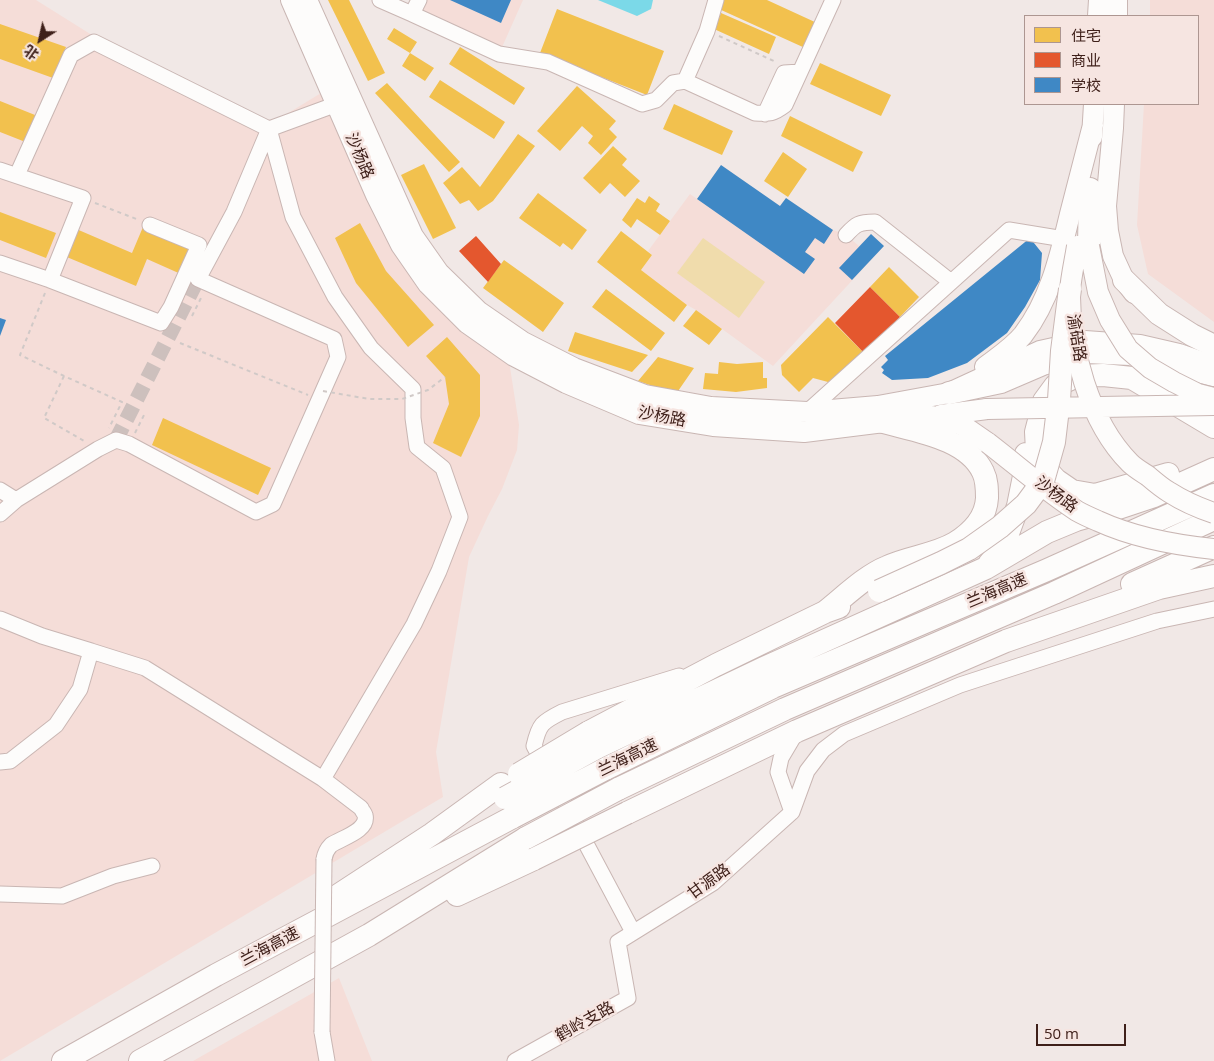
<!DOCTYPE html>
<html>
<head>
<meta charset="utf-8">
<style>
  body { margin:0 }
  #map { position:relative; width:1214px; height:1061px; overflow:hidden; background:#f1e8e6; font-family:"Open Sans","Noto Sans SC",sans-serif }
  canvas { display:block }
  .legend { position:absolute; left:1024px; top:15px; width:175px; height:90px; box-sizing:border-box; background:#f6e5e1; border:1px solid #ad9691; margin:0; padding:6px 9px; list-style:none; font-size:15px; color:#3f201a }
  .legend li { display:flex; align-items:center; gap:10px; height:25px }
  .legend b { width:25px; border:1px solid #ad9691 }
  .north { position:absolute; left:15px; top:15px; width:50px; height:50px; -webkit-text-stroke:4px #f6e5e1; paint-order:stroke; rotate:215deg; font-size:14px; font-weight:700; line-height:20px; text-align:center; color:#3f201a }
  .north::after { content:''; display:block; margin:auto; width:18px; height:22px; background:#3f201a; clip-path:polygon(50% 0,100% 100%,50% 72%,0 100%) }
  .scale { position:absolute; left:1036px; top:1024px; width:90px; height:22px; box-sizing:border-box; border:2px solid #3f201a; border-top:0; padding-left:6px; font-size:15px; line-height:18px; white-space:nowrap; color:#3f201a; -webkit-text-stroke:4px #f6e5e1; paint-order:stroke }
</style>
</head>
<body>
<div id="map">
<canvas width="1214" height="1061"></canvas>
<ul class="legend">
<li><b style="height:14px;background:#f2c14e"></b>住宅</li>
<li><b style="height:14px;background:#e4572e"></b>商业</li>
<li><b style="height:14px;background:#3f88c5"></b>学校</li>
</ul>
<div class="north">北</div>
<div class="scale">50 m</div>
</div>
<script>
const c = document.querySelector('canvas').getContext('2d');
c.lineJoin = 'round';
function fill(path, color) {
  c.fillStyle = color;
  c.fill(path, 'evenodd');
}
function trace(path, color, width, dash) {
  c.strokeStyle = color;
  c.lineWidth = width;
  c.lineCap = dash ? 'butt' : 'round';
  c.setLineDash(dash || []);
  c.stroke(path);
}
function write(font, color, halo, rows, align = 'center') {
  c.font = font + ' "Open Sans","Noto Sans SC",sans-serif';
  c.lineWidth = 5;
  c.setLineDash([]);
  c.textBaseline = 'middle';
  c.strokeStyle = halo;
  c.fillStyle = color;
  for (const [text, x, y, turn = 0] of rows) {
    c.save();
    c.translate(x, y);
    c.rotate((+turn || 0) * Math.PI / 180);
    c.textAlign = isNaN(turn) ? turn : align;
    if (halo) c.strokeText(text, 0, 0);
    c.fillText(text, 0, 0);
    c.restore();
  }
}
fill(new Path2D(`
  M0,0H36L111,47L272,123L326,90L509,361L519,425L517,450L502,489L488,516L469,557L436,752L443,797L0,1061Z
  M419,0H523L499,54L412,14Z
  M1150,0H1214V322L1148,274L1137,225L1144,104H1198V16H1150Z
  M721,165L780,206L786,198L833,230L846,235L859,246L871,234L884,246L773,366L696,310L687,305L641,270L652,255L648,251L690,194L697,199Z
  M339,978L372,1061H193Z`), '#f5ddd8');
fill(new Path2D(`
  M703,238L765,282L739,318L677,273Z`), '#f0dcac');
fill(new Path2D(`
  M598,0H653L651,9L637,16Z`), '#7bd9e8');
fill(new Path2D(`
  M328,0H349L385,73L368,81Z
  M723,0H767L817,23L805,48L719,9Z
  M557,9L664,51L647,95L540,53Z
  M721,13L776,37L769,54L714,29Z
  M0,24L66,47L53,78L0,59Z
  M394,28L417,42L410,53L387,39Z
  M460,47L525,88L514,105L449,64Z
  M410,53L434,68L425,81L402,66Z
  M820,63L891,95L881,116L810,84Z
  M440,80L505,122L494,139L429,97Z
  M387,83L460,162L449,172L375,93Z
  M577,86L616,121L609,129L617,137L601,155L588,143L593,136L582,126L560,151L537,131Z
  M0,101L40,117L28,143L0,132Z
  M674,104L733,131L722,155L663,129Z
  M790,116L863,152L853,172L781,136Z
  M518,134L535,146L493,201L478,211L469,200L460,204L443,183L462,167L480,187Z
  M613,146L627,159L622,165L640,181L625,197L610,183L600,194L583,178Z
  M783,152L807,169L788,197L764,181Z
  M424,164L456,228L433,239L401,175Z
  M538,193L587,230L572,250L563,243L560,247L519,218Z
  M649,196L660,204L656,211L670,221L660,235L637,219L631,228L622,220L637,198L645,203Z
  M0,212L56,233L46,258L0,240Z
  M360,223L386,271L434,325L408,347L356,283L335,238Z
  M143,227L194,249L183,275L147,259L136,286L62,255L74,228L132,253Z
  M621,231L652,255L641,270L687,305L674,322L597,262Z
  M504,260L564,303L543,332L483,288Z
  M889,267L919,297L900,317L870,287Z
  M606,289L665,333L651,351L592,307Z
  M696,310L722,329L709,345L683,326Z
  M828,317L864,353L837,380L828,382L813,378L799,392L782,375L781,365Z
  M575,332L648,355L632,372L568,351Z
  M447,337L480,375V416L461,457L433,443L449,404L445,377L426,356Z
  M658,357L694,368L676,394L638,381Z
  M719,362L737,364L763,362V378H767V388L736,392L703,389L705,373L718,374Z
  M163,418L271,468L258,495L152,445Z`), '#f2c14e');
fill(new Path2D(`
  M476,236L501,264L488,282L459,251Z
  M870,287L900,317L864,353L835,323Z`), '#e4572e');
fill(new Path2D(`
  M450,0H511L501,23Z
  M721,165L780,206L786,198L833,230L824,244L815,238L805,252L815,259L804,274L697,199Z
  M871,234L884,246L852,280L839,268Z
  M1030,238L1042,253L1040,280L1025,307L1007,333L967,363L928,378L892,380L882,373L884,370L881,367L888,360L885,356Z
  M0,318L6,320L0,336Z`), '#3f88c5');
trace(new Path2D(`
  M116,440L198,279`), '#cdc0bd', 15, [15, 8]);
const minor = new Path2D(`
  M380,0L412,14L419,0
  M716,0L707,31L685,81L755,113C770,114 773,114 785,105L833,0
  M412,14L499,54L548,62L642,104L656,100L673,83L685,81
  M765,114L784,73L800,72
  M0,170L83,198L50,280
  M17,175L71,55L94,42L269,129L293,217L335,297L371,348L413,389V418L417,447L443,468L460,517L439,571L414,624L323,779L145,668L91,651
  M846,235C856,224 859,222 875,222L951,282
  M0,263L50,280L161,323L171,307L199,245L150,225
  M807,412L1009,230L1064,239
  M0,490L16,500
  M0,514L16,500L98,449L116,440L129,444L256,512L273,504L338,357L334,339L198,279L234,212L269,129L337,104
  M0,619L42,636L91,651L80,689L56,725L10,761L0,762
  M546,768L534,746C539,724 542,722 562,712L679,676
  M323,779L361,808C361,809 365,814 365,815C369,831 341,838 331,845C327,849 325,853 324,859
  M566,806L633,932
  M792,812L778,772L781,758L797,731
  M0,894L62,896L113,876L152,866
  M322,1032L327,1061
  M515,1061L628,998L618,942L713,883L792,812L807,771L823,750L844,734L960,685L1157,621L1214,609`);
const major = new Path2D(`
  M291,0L376,195L401,245L428,284L467,323L514,356L566,383L639,414L713,426L804,432L932,416L962,425L988,443
  M307,0L413,236L439,273L478,311L523,342L574,368L645,395L711,407L807,412L878,406L949,393L1040,351L1085,341L1140,345L1179,354L1210,365
  M1098,16L1099,0
  M1117,16V0
  M1114,104L1113,128L1106,206L1108,231L1113,256L1124,280L1134,293
  M1092,137L1094,104
  M985,367C998,357 1012,348 1023,335C1050,300 1060,256 1070,214C1078,184 1085,155 1093,125
  M941,415L987,409`);
const highway = new Path2D(`
  M1089,246L1090,189
  M1124,280L1159,314L1192,335L1214,346
  M949,393L1001,382L1043,364L1087,352L1130,354L1214,375
  M1168,474L1095,495L1072,491L1056,480L1045,468L1037,451L1036,432L1044,401L1055,386L1077,376L1103,375L1132,378L1214,427
  M989,564L1003,547L1018,506L1026,466V454
  M1132,584L1214,547
  M825,612C844,597 865,576 887,567C908,557 935,555 955,543C971,533 986,518 987,498C987,489 987,480 983,472C967,438 915,431 883,422
  M589,732L716,665L825,612L839,607
  M596,748L764,668L986,568L1047,532L1076,520L1115,509L1154,496L1214,469
  M605,769L773,687L1047,570L1214,495
  M618,789L785,709L1054,593L1214,519
  M627,813L797,731L1006,641L1159,588L1214,576
  M457,895L534,859
  M337,896L432,834L501,784
  M63,1061L216,975L513,817
  M140,1061L369,935L526,838`);
trace(minor, '#c9b6b3', 17);
trace(major, '#c9b6b3', 22);
trace(highway, '#c9b6b3', 24);
trace(new Path2D(`
  M719,36L776,62
  M95,203L139,220
  M45,293L20,355L64,376L122,402L109,428
  M192,316L202,296
  M180,343L308,395
  M64,376L44,418L86,442
  M135,433L145,413`), '#d0c9c7', 2, [4, 4]);
trace(minor, '#fdfcfb', 15);
trace(major, '#fdfcfb', 20);
trace(highway, '#fdfcfb', 22);
const minorBridge = new Path2D(`
  M322,1032L324,859`);
const majorBridge = new Path2D(`
  M1077,246C1075,260 1071,276 1070,291C1069,347 1089,422 1130,463C1135,468 1142,472 1148,476C1155,482 1162,488 1169,492C1183,501 1199,508 1214,513
  M1089,246L1098,292L1110,320L1128,349L1150,368L1174,382L1198,394L1214,398
  M987,409L1214,405
  M988,443C1018,466 1046,491 1077,511C1084,515 1091,518 1098,521C1135,538 1174,545 1214,549`);
const highwayBridge = new Path2D(`
  M879,591L941,563L969,549L1000,527L1026,504L1043,481L1054,442L1059,400L1062,351L1070,289
  M519,774L589,732
  M505,798L596,748
  M513,817L605,769
  M526,838L618,789
  M534,859L627,813`);
trace(minorBridge, '#c9b6b3', 17, []);
trace(majorBridge, '#c9b6b3', 22, []);
trace(highwayBridge, '#c9b6b3', 24, []);
trace(new Path2D(`
  M323,391L369,399H402L428,390L445,377`), '#d0c9c7', 2, [4, 4]);
trace(minorBridge, '#fdfcfb', 15);
trace(majorBridge, '#fdfcfb', 20);
trace(highwayBridge, '#fdfcfb', 22);
write('16px', '#3f201a', '#f6e5e1', [
  ["沙杨路",359,156,67],
  ["渝碚路",1076,338,81],
  ["沙杨路",662,417,11],
  ["沙杨路",1056,495,36],
  ["兰海高速",997,591,-23],
  ["兰海高速",628,758,-26],
  ["甘源路",709,882,-36],
  ["兰海高速",270,947,-28],
  ["鹤岭支路",585,1022,-29]
]);
</script>
</body>
</html>
